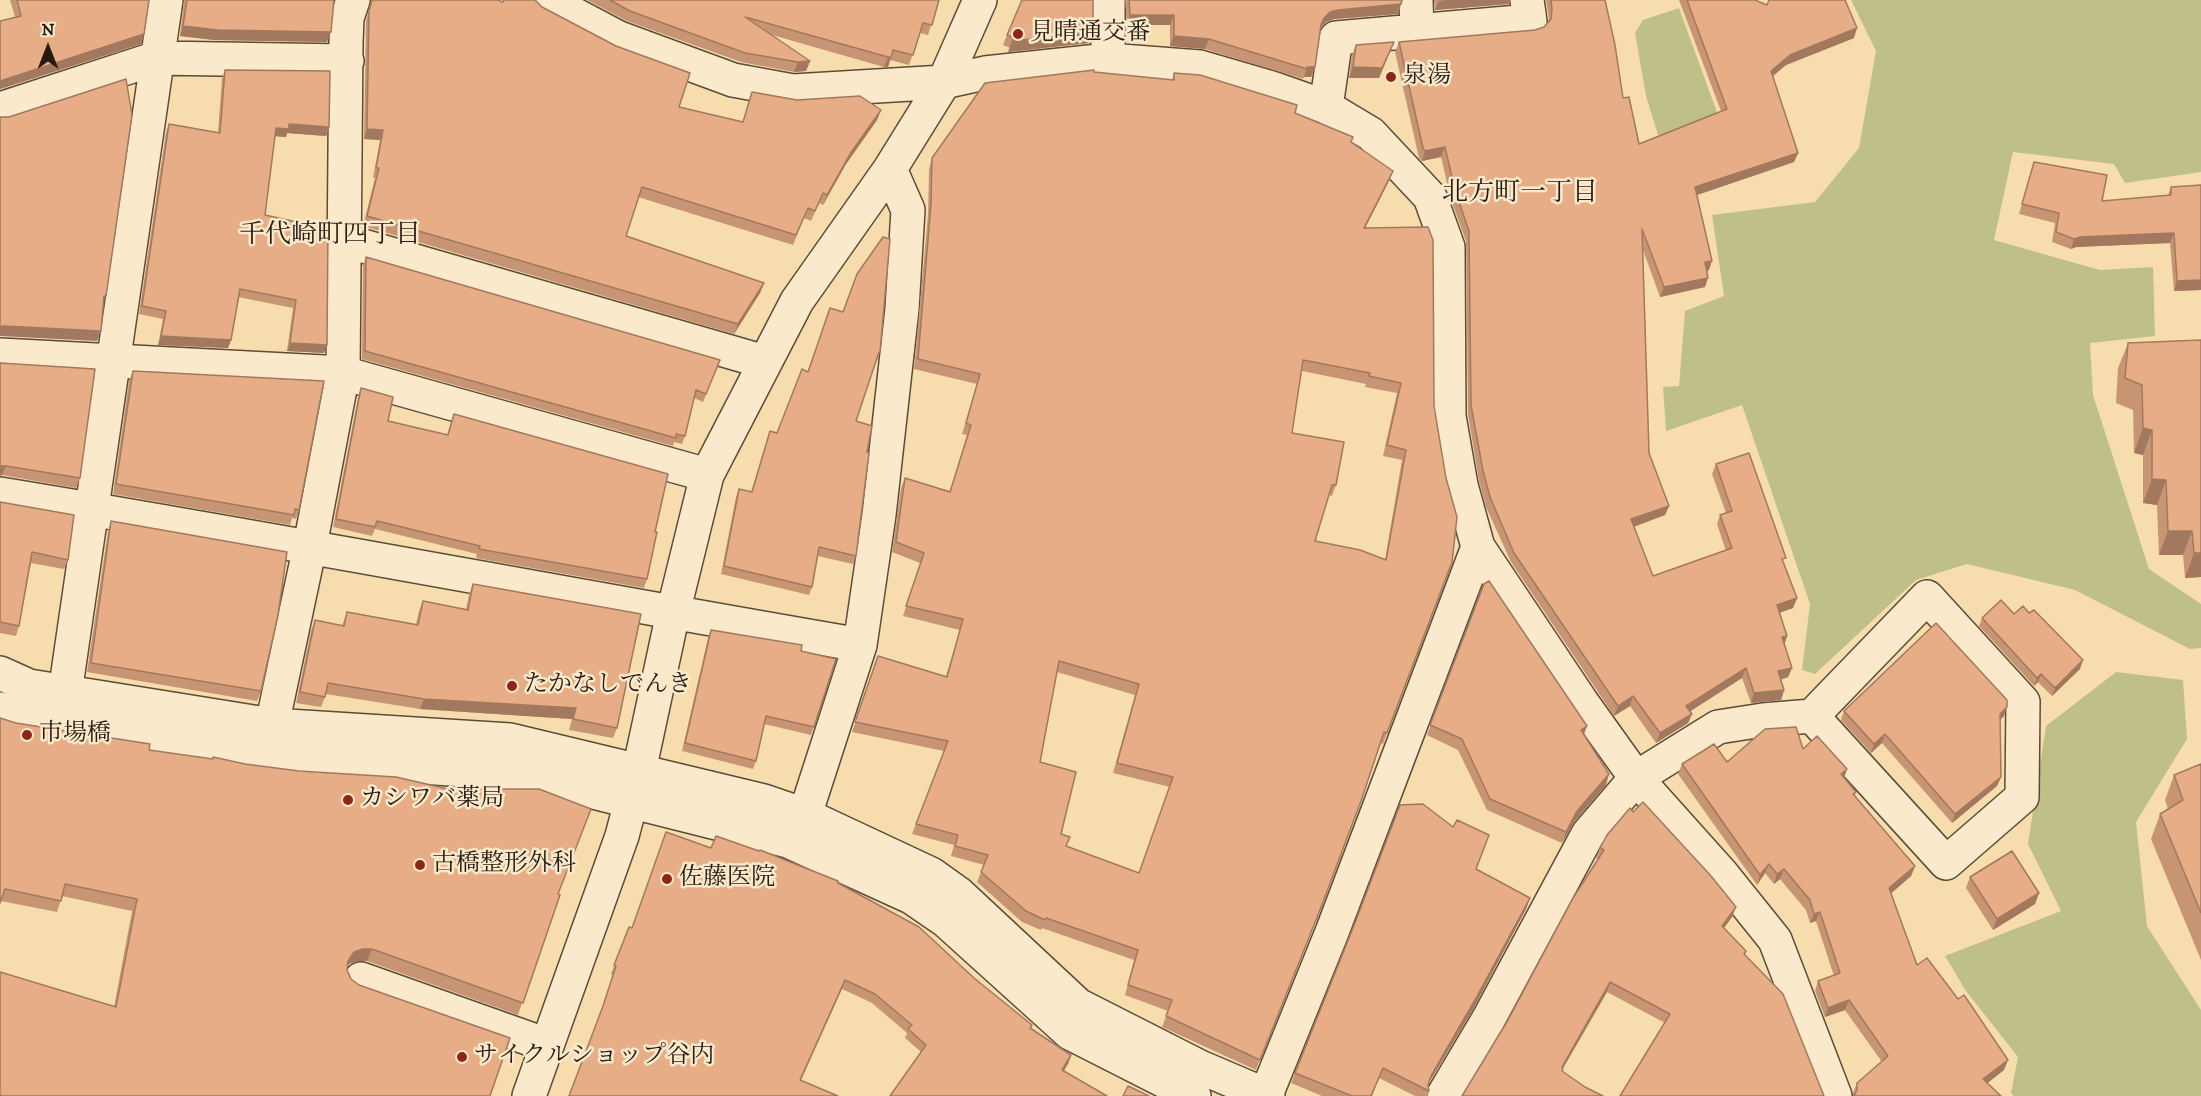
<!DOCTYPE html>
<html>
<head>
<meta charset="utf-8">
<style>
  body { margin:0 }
  #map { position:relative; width:2201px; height:1096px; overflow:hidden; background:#f7ddad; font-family:"IM FELL DW Pica",serif }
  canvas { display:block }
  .north { position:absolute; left:18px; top:18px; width:60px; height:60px; -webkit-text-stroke:4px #fae9ca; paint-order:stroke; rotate:0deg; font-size:16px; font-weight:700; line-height:24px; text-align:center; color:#251b12 }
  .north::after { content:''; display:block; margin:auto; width:21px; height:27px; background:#251b12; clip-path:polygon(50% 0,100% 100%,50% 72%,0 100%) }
</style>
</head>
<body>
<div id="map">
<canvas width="2201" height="1096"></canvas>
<div class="north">N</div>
</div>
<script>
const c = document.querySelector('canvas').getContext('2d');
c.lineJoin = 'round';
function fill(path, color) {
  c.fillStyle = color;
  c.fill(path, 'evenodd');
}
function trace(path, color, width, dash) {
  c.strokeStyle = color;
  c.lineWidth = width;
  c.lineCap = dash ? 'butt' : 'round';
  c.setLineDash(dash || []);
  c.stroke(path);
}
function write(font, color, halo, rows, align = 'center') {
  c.font = font + ' "IM FELL DW Pica","Noto Serif JP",serif';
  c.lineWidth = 5;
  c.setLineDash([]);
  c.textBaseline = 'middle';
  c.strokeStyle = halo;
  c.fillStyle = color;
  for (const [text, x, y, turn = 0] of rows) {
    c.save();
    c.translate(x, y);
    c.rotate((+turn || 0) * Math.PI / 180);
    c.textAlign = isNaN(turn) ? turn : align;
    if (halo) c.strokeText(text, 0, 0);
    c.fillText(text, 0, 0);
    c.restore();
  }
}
fill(new Path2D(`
  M1851,0H2201V172L2125,183L2114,164L2013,152L1994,240L2100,270L2153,267L2155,336L2090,343L2093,395L2149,569L2201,604V648L2190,649L2075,590L1967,564L1916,580L1815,674L1802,670L1810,604L1742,405L1666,431L1663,387L1679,386L1685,311L1724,296L1712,215L1815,202L1859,148L1876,51Z
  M1679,8L1718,115L1659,138L1646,96L1635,33L1643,20Z
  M2116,672L2183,680L2187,739L2136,822L2147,926L2201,1010V1096H2014L2011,1093L2018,1057L1966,991L1945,956L2061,911L2028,844L2046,726Z`), '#bfc088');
const minor = new Path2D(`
  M547,0L619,38L733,80L793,91L944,82L985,73L1108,60L1200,67L1272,88L1326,107L1371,134L1430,197L1448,247L1449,416L1461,485L1478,547L1581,701L1636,778L1722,874L1775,940L1835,1096
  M1108,0V60
  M1416,0L1417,31
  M1326,107L1336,38L1530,21L1527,0
  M0,109L157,58L347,61
  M346,241L765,362
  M0,355L343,373L707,475
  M0,494C288,541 573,596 860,645
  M0,673L29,686L272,725L510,740L764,801L805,815L931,874L959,894L1078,1005L1200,1067L1268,1096
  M65,693L166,0
  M0,709L20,716L279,757L522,774L788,841L911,897L946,921L1070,1033L1194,1096
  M272,725L310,546L343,373L346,42L347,18L353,0
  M805,815L860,645L879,515L902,309L908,210L890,169
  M361,979L547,1045
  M1266,1095L1332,932L1478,547
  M529,1096L622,836L639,771L673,613L707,475L797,301L890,169L944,82L980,0
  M1443,1096L1488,1020L1588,834L1636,778L1718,727L1763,720L1812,716L1927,597L2023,702L2022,797L1946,863L1812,716`);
trace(minor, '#5a4c39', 36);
trace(minor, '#fae9ca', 33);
fill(new Path2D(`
  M10,0H149L144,34L141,44L0,89V21L15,17Z
  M184,0H334L327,42L214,40L180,36Z
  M371,0H498L503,2L542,7L679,107L743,122L752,92L797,100L881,110L877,120L846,164L823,205L819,203L811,221L804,218L793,245L638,197L626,236L764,283L760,293L734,334L363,226L375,178H373L380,140L364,139L366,21Z
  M587,0H939L928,35L920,33L909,65L890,60L888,67H884L772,35L810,61L806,71L794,72L741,62L627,21Z
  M1125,0H1402L1398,14L1334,19L1326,22L1321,27L1315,67L1311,77H1304L1303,79L1205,49L1170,46V25H1127Z
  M1434,0H1510L1509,4L1435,10Z
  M1546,0H1605L1623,98L1639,144L1721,111L1679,0H1755L1854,38L1786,65L1773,76L1798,153L1794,162L1697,195L1709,270L1707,271L1705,287L1660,297L1643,250L1649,453L1669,506L1665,515L1634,527L1653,576L1726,551L1717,524L1720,515L1726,513L1712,474L1716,464L1784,565L1797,598L1793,608L1779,613L1787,636L1784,644L1792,668L1788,677L1781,680L1784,690L1781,700L1751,703L1742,678L1690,711L1692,714L1688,723L1656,743L1630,706L1614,716L1511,562L1486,507L1479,481L1468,414L1466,241L1451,200L1441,157L1422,161L1419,158L1395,52L1399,42L1535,30L1544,27L1548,22L1549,19Z
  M1093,33L1089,43L1008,52L1010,48L1003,45L1007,35Z
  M1356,45L1390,52L1379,78H1349L1352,55Z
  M225,70L329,127L326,136L287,133L286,137L275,136L265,215L324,353L287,351L293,308L238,297L231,340L228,348L158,345L163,319L139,314L166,132L169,124L218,133L222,78Z
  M1094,72L1172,80L1174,73L1295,113L1351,142L1393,171L1389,181L1365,228L1434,406L1452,562L1383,744L1381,743L1256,1070L1162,1027L1168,1011L1125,995L1134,960L1042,928L1041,930L1022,922L977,882L984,865L951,856L954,845L912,834L944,751L852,732L878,656L946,676L960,630L903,616L920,563L892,552L901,488L905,478L950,491L967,435L962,434L977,384L914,369L928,215L929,169L932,158ZM1302,371L1366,384L1365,387L1397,393L1383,456L1402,460L1385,560L1315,541L1329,495L1332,496L1336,485L1292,433ZM1057,672L1135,695L1113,773L1170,787L1139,873L1066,846L1061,834L1040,762Z
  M2034,162L2102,201L2168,195L2171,187L2201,290L2174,291L2170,243L2076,247L2071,249L2052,242L2055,223L2019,214Z
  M366,257L720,360L703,402L694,398L685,436L682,444L674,442L673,446L362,359L363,265Z
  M830,308L880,352L877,361L876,360L856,421L867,452L856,556L853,564L818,556L812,587L809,595L721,574L736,497L739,489L751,492L770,431L777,433L808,372Z
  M2201,340V577L2185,578L2183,555H2159L2157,505L2143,503V455L2134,453L2133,410L2116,403L2118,368L2128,343Z
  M0,363L80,478L76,488L2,475Z
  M133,371L299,510L296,519L292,518L290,525L113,494L129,381Z
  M361,388L388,421L447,435L454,414L655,532L647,579L644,588L476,558L477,554L375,529L372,536L333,527L358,397Z
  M0,502L68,560L64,569L31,563L19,626L16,636L0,633Z
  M111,521L261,691L257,701L87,672L108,531Z
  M473,584L617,728L613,738L569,730L572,719L420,709L326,694L321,707L296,703L311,631L315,620L342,626L347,612L416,624L419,611L423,601L466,609L469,595Z
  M1484,584L1587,726L1584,734L1606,785L1574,822L1562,843L1487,810L1458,750L1427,735Z
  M2014,614L2080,669L2052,696L2038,682L2034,686L1979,626L1982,618Z
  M711,630L836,659L811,735L764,724L756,761L753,769L682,751L708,638Z
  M1844,711L2004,716L2000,720L2001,777L1997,786L1952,823L1882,743L1871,753L1841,720Z
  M16,723L149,750L558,894L518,1015L367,961H358L349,964L347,968V970L351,979L490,1096H0V972L114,1007L132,911L62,896L57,912L1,901Z
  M1803,749L1847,769L1844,777L1856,792L1855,796L1915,866L1911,876L1891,893L1917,965L2004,1070L1987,1083L2001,1096H1853V1093L1857,1083L1882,1062L1845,1010L1825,1017L1815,991L1818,981L1834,976L1816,921L1810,923L1806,910L1780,879L1774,884L1765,873L1757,885L1678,774L1682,764L1727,762Z
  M2201,764V960L2151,839L2160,814L2168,809L2165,800L2174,775Z
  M1633,812L1732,917L1724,928L1746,951L1745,955L1665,1023L1607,992L1563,1068L1462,1096L1508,1020L1598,859L1596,858L1600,848Z
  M711,848L838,883L974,978L1032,1025L1031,1029L1071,1055L1068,1064L921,1052L905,1038L907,1033L872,1003L842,989L601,1013L613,975L611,974L629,927L632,928Z
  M1476,869L1530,898L1526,909L1472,1011L1428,1084L1429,1091L1428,1096H1415L1379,1078L1372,1096H1322L1291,1083L1295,1073Z
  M1970,877L2039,893L2035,904L1993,930L1966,888Z`), '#c79573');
fill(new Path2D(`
  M1447,0H1510L1509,4L1435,10L1439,1Z
  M1401,4L1398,14L1334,19L1326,22L1320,28L1324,18L1330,12L1338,10Z
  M1130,15H1174L1170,25H1127Z
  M183,26L331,32L327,42L214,40L180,36Z
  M1857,28L1854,38L1786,65L1768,80L1771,71L1790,55Z
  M1093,33L1089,43L1008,52L1012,41Z
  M144,34L141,44L0,89V81Z
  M1174,36L1209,39L1205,49L1170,46Z
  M1394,42L1379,78H1349L1353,67Z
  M888,57H891L888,67H884Z
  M810,61L806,71L794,72L798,62Z
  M1307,67H1315L1311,77H1304Z
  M881,110L877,120L846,164L823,205L827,195L850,154Z
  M289,124L329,127L326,136L287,133L286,137L273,136L276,128Z
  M367,129L383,130L380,140L364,139Z
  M1445,147L1441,157L1422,161L1425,151Z
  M1798,153L1794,162L1691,197L1695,187Z
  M1393,171L1389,181L1360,238L1364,228Z
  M2174,233L2170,243L2076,247L2071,249L2074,239L2080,237Z
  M1712,261L1709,270L1702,272L1705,262Z
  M1708,278L1705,287L1660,297L1664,287Z
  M2201,280V290L2174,291L2177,281Z
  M764,283L760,293L734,334L738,324Z
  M4,326L101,331L97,341L0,336V327Z
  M161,336L231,340L228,348L158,345Z
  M290,343L327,345L324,353L287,351Z
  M2143,428L2152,430L2143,455L2134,453Z
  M0,466H6L2,475L0,476Z
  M2152,479L2166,480L2157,505L2143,503Z
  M1669,506L1665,515L1627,529L1631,519Z
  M2168,531H2192L2183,555H2159Z
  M2194,553H2201V577L2185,578Z
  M1797,598L1793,608L1773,615L1777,605Z
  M1787,636L1784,646L1782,637Z
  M2083,660L2080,669L2052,696L2055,688Z
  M1746,668L1742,678L1683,716L1686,706Z
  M1792,668L1788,677L1775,681L1778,671Z
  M2041,674L2038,682L2034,686L2037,678Z
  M1784,690L1781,700L1751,703L1754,693Z
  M1633,696L1630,706L1614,716L1618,706Z
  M424,699L576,708L572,719L420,709Z
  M2007,707L2004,716L1997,723L2000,714Z
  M1692,714L1688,723L1656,743L1660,733Z
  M1587,726L1583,736L1581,730Z
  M1885,734L1882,743L1871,753L1874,744Z
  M1847,769L1844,778L1841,774Z
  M1609,774L1606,785L1574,822L1562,843L1566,832L1577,811Z
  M2001,777L1997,786L1952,823L1955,814Z
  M1769,864L1765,873L1757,885L1760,875Z
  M1915,866L1911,876L1886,898L1889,888Z
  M1784,869L1780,879L1774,884L1777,874Z
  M2039,893L2035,904L1993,930L1997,919Z
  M1530,898L1526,909L1472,1011L1427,1086L1431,1076Z
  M1736,907L1732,917L1718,936L1722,926Z
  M1820,912L1816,921L1810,923L1814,914Z
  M363,949H372L367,961H358L349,964L343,973L348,961L354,952Z
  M845,980L842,989L797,1089L800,1080Z
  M1610,982L1607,992L1558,1077L1562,1067Z
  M1849,1000L1845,1010L1825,1017L1828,1008Z
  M1071,1055L1068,1064L1059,1079L1062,1070Z
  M2008,1060L2004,1070L1980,1089L1983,1079Z`), '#a2795e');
const building = new Path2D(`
  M17,0H149L144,34L0,81V21L21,16Z
  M187,0H334L331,32L218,30L183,26Z
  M372,0H498L503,2L504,0H535L542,7L616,46L690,73L679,107L743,122L752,92L797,100L860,96L881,110L850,154L827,195L823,193L815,211L808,208L796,235L642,187L626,236L764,283L738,324L367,216L379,168H376L383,130L367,129L369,11Z
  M610,0H939L932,25L923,23L913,55L893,50L891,57H888L745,17L810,61L798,62L745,53L630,11Z
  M1022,0H1093V33L1012,41L1014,38L1007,35Z
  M1129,0H1402L1401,4L1338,10L1330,12L1324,18L1321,25L1315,67H1307V69L1209,39L1174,36V15H1130Z
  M1551,0H1605L1615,45L1623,98L1629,97L1639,144L1727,109L1687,0H1755L1767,5L1769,0H1845L1857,28L1790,55L1771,71L1798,153L1695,187L1712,261L1705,262L1708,278L1664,287L1642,229L1649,453L1669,506L1631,519L1653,576L1732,548L1720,515L1732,511L1716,464L1749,453L1786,558L1782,559L1797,598L1777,605L1787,636L1782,637L1792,668L1778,671L1784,690L1754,693L1746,668L1686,706L1692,714L1660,733L1633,696L1618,706L1514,553L1490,497L1483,471L1471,405L1469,231L1455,190L1445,147L1425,151L1423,148L1399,42L1535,30L1544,27L1551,19L1552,9Z
  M1394,42L1382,68L1353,67L1356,45Z
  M225,70L330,71L329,127L289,124V129L276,128L265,215L328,229L327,345L290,343L296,300L240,289L231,340L161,336L166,311L142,306L169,124L220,133Z
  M1094,70V72L1174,80V73L1200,75L1297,105L1295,113L1353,137L1351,142L1393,171L1364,228L1428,227L1433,240L1434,406L1446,478L1457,517L1452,562L1387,733L1384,732L1361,801L1318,915L1260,1060L1166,1016L1172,1000L1128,985L1138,950L1046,918L1045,920L1026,911L981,872L988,855L955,846L958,835L916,824L948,741L855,722L878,656L947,677L963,619L906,606L924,553L896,542L905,478L950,492L971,425L966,423L980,374L918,359L931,204L932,158L985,83ZM1303,360L1370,373L1369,376L1401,383L1387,445L1406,450L1386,560L1360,550L1315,541L1332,485H1336L1344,442L1292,433ZM1059,661L1139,684L1117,763L1173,777L1139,873L1066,846L1070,837L1061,834L1076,772L1040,762Z
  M126,79L132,115L106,296H104L101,331L4,326L0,327V117H9Z
  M2034,162L2107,175L2102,201L2171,195V187L2201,185V280L2177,281L2174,233L2080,237L2074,239L2056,232L2059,213L2022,204Z
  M883,237L890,239L880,352H879L856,421L872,426L867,452L869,453L856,556L819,547L812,587L724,566L739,489L752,492L770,431L777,433L802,369L808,372L830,308L843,312L857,274Z
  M366,257L720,360L706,394L696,390L685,436L676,434V438L365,351Z
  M2201,340V553H2194L2192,531H2168L2166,480L2152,479V430L2143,428L2142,385L2125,378L2128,343Z
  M0,363L95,369L80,478L6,466H0Z
  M133,371L324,381L299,510L295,509L294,515L116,484Z
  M361,388L393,397L388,421L448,435L454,414L668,474L655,532H657L647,579L479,549L480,546L377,521L375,527L336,519Z
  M0,502L74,515L68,560L32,552L19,626L0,622Z
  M111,521L287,552L278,615L261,691L91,663Z
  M1489,581L1587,726L1581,730L1609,774L1577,811L1566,832L1490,799L1462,739L1430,725L1484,584Z
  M473,584L641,614L617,728L573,719L576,708L424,699L328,683L325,697L300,692L315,620L344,626L347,612L418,625L423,601L468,610Z
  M2001,600L2014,614L2023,606L2029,613L2034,610L2083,660L2055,688L2041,674L2037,678L1982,618Z
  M1936,623L2007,700V707L2000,714L2001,777L1955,814L1885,734L1874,744L1844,711Z
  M711,630L802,645L801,651L836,659L814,727L766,716L756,761L685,743Z
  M0,718L16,723L150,744L149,750L213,759V757L245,764L299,771L396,777L474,795L477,789H539L591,809L558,894L560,895L523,1003L372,949H363L354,952L348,961L347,970L351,979L359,985L510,1038L490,1096H3L0,1095V972L116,1007L137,899L65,884L61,901L5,889L0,903Z
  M1796,727L1803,749L1817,736L1847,769L1841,774L1856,792L1853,794L1915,866L1889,888L1917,965L1927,958L1958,999L1964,995L2008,1060L1983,1079L2001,1096H1854L1857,1090V1083L1888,1056L1849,1000L1828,1008L1818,981L1840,973L1820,912L1814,914L1810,900L1784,869L1777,874L1769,864L1760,875L1682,764L1714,744L1727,762L1765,729Z
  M2201,764V913L2160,814L2183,800L2174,775Z
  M1643,802L1711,876L1736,907L1722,926L1746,951L1744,954L1783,994L1824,1096H1620L1670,1014L1610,982L1562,1067L1563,1068L1562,1071L1585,1087L1603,1096H1462L1508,1020L1573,898L1604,850L1600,848L1607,835L1630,808L1633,812Z
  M1423,804L1453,827L1457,820L1489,835L1476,869L1530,898L1475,1000L1431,1076L1428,1085L1429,1091L1383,1068L1371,1096H1352L1295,1073L1353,928L1400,805Z
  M666,832L711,848L716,836L759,851L760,850L838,881V883L919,927L974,978L1032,1025L1030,1028L1071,1055L1062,1070L1107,1096H890L926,1045L908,1029L912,1025L875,994L845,980L800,1080L838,1096H569L603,1006L616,966L614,965L629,927L632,928Z
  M2012,851L2039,893L1997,919L1970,877Z
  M1128,1086L1149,1096H1123Z`);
fill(building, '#e7ad86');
trace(building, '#a2795e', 1.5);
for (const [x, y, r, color] of [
  [1018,34,6,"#8f2418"],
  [1391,77,6,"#8f2418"],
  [512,686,6,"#8f2418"],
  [27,735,6,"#8f2418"],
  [348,800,6,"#8f2418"],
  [420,865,6,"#8f2418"],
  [667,879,6,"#8f2418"],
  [462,1057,6,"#8f2418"]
]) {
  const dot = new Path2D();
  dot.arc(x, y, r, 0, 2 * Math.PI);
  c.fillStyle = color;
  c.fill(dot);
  trace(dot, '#fae9ca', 2);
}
write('24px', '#251b12', '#fae9ca', [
  ["見晴通交番",1030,34],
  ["泉湯",1403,77],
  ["たかなしでんき",524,686],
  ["市場橋",39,735],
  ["カシワバ薬局",360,800],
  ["古橋整形外科",432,865],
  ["佐藤医院",679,879],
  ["サイクルショップ谷内",474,1057]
], 'left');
write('26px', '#251b12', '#fae9ca', [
  ["北方町一丁目",1520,195],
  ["千代崎町四丁目",330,237]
]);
</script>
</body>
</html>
